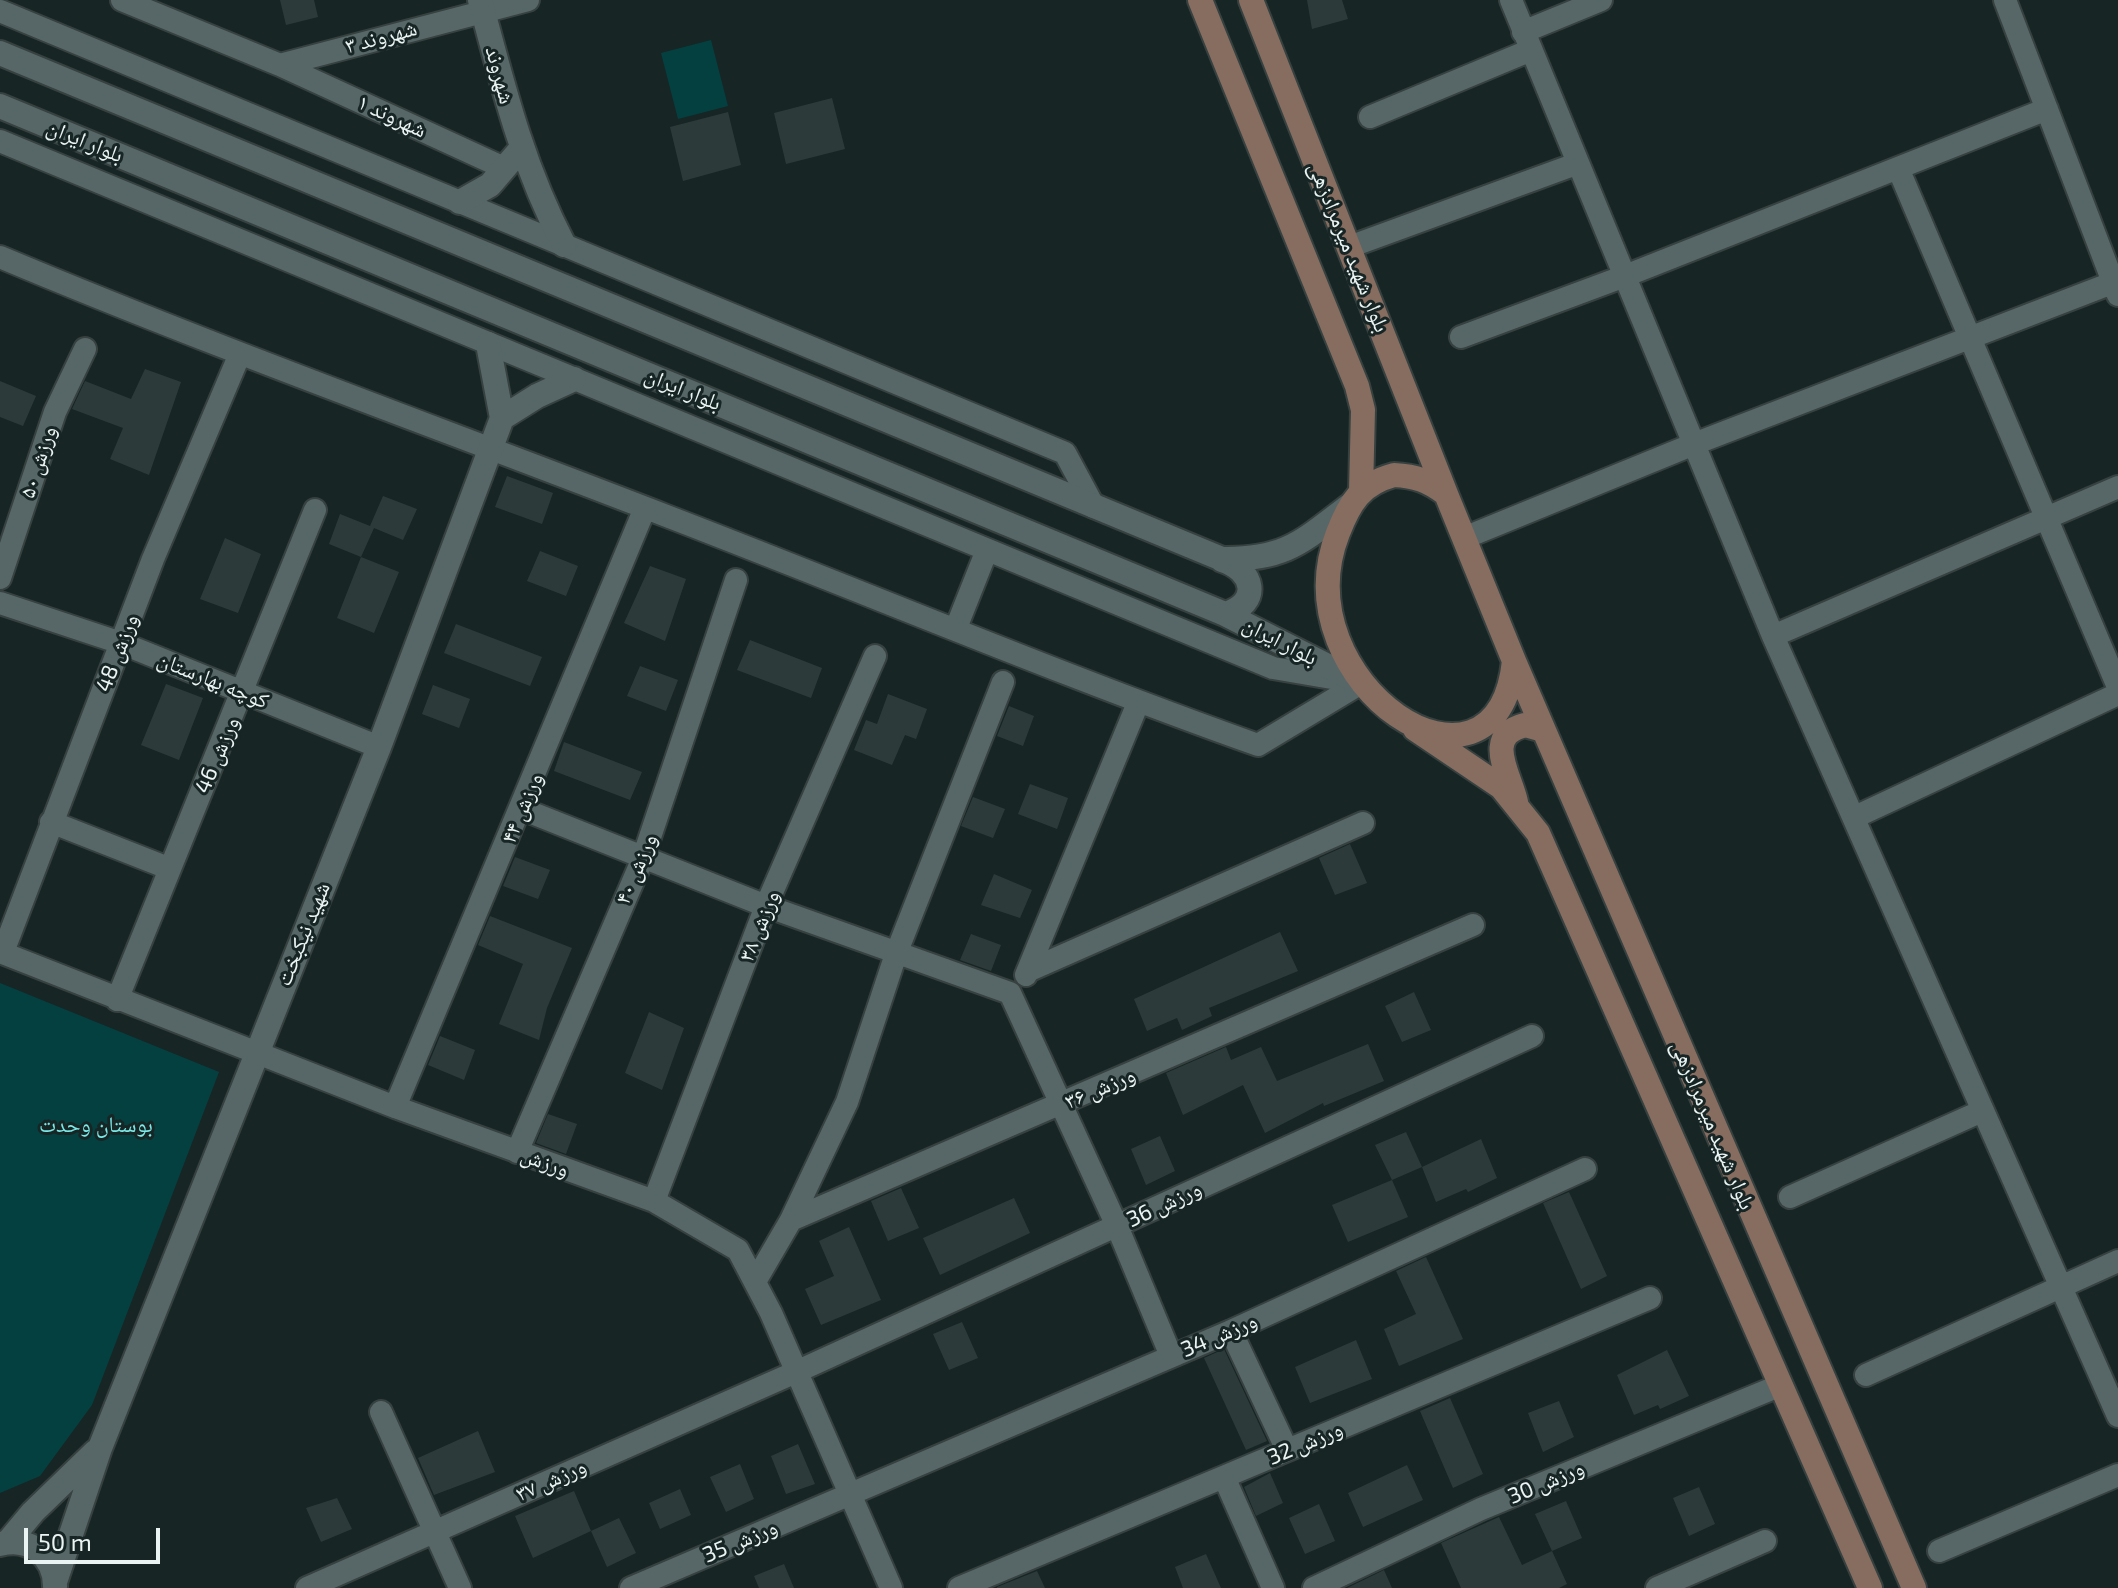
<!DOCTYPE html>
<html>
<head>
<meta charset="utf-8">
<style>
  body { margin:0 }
  #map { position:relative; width:2118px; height:1588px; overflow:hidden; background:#172525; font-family:"Exo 2",sans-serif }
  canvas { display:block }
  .scale { position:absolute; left:24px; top:1528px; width:136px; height:36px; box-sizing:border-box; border:4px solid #eaf4f3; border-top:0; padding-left:10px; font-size:24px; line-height:28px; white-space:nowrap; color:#eaf4f3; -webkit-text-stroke:6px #172525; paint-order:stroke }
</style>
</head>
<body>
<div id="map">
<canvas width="2118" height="1588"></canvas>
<div class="scale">50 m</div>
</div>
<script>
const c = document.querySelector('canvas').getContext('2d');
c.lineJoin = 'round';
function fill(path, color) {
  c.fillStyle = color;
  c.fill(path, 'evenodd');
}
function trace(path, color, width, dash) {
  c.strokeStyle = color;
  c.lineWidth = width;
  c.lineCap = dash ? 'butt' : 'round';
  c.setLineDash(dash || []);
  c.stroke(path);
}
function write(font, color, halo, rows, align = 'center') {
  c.font = font + ' "Exo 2","Noto Naskh Arabic",sans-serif';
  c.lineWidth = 6;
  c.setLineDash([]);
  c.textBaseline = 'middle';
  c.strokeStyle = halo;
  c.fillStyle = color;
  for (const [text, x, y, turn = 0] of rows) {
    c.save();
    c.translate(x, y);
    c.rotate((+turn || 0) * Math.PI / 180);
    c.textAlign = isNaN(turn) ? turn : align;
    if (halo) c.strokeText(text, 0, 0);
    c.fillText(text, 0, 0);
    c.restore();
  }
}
fill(new Path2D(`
  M711,40L728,106L678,119L661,53Z
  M0,983L219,1072L92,1405L40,1476L0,1493Z`), '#054040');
fill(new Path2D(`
  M280,0H314L318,17L286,25Z
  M1307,0H1342L1348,19L1312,29Z
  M832,98L845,149L786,164L774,113Z
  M728,112L741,165L683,181L670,127Z
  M145,369L181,382L149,475L110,459L123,428L72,409L85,381L131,399Z
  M0,381L36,396L23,426L0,417Z
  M507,476L553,493L542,524L495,507Z
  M383,496L417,509L403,540L374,528L361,557L329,544L340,514L370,526Z
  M225,538L261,554L238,613L200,599Z
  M540,551L578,566L566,596L527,581Z
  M361,557L399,572L374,633L337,618Z
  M650,566L686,579L665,641L624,623Z
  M456,624L542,657L530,686L444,653Z
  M750,640L822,668L811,698L737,670Z
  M640,666L678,680L666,711L627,696Z
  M166,684L203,698L179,760L141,745Z
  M433,685L470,699L459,728L422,714Z
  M888,694L927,709L916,739L905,735L892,765L854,750L866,720L877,724Z
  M1009,706L1034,716L1023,746L997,736Z
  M564,742L642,772L630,800L554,771Z
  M1030,784L1068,798L1057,829L1018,814Z
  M973,797L1005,809L993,838L961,826Z
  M1350,844L1367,883L1335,895L1319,858Z
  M515,857L550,870L538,899L503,886Z
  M994,874L1032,890L1020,918L981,905Z
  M490,916L572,948L547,1008L539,1040L499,1024L523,964L478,945Z
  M1280,932L1298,971L1209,1008L1212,1016L1182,1030L1177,1018L1147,1031L1134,999Z
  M971,934L1001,945L991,971L960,960Z
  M1414,992L1431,1030L1402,1042L1385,1006Z
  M649,1012L684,1028L662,1090L625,1073Z
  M440,1036L475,1050L464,1080L428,1065Z
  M1368,1044L1384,1081L1324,1106L1323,1103L1265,1133L1243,1085L1183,1115L1166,1073L1226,1047L1231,1060L1261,1047L1277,1081Z
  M548,1114L577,1124L566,1154L536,1143Z
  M1406,1132L1422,1167L1392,1180L1375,1145Z
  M1160,1136L1175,1171L1146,1185L1131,1149Z
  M1481,1139L1497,1178L1468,1192L1466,1189L1436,1202L1422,1167Z
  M1392,1180L1408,1217L1348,1242L1332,1205Z
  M901,1188L919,1228L888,1241L871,1201Z
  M1569,1192L1607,1276L1581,1289L1543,1203Z
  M1014,1198L1030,1233L940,1275L923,1238Z
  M849,1227L881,1300L821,1325L805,1289L834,1276L819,1241Z
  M1426,1257L1463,1339L1399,1366L1384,1329L1416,1314L1396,1271Z
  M962,1322L978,1358L949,1370L933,1334Z
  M1356,1340L1372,1379L1310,1403L1295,1367Z
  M1224,1349L1267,1441L1246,1450L1204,1358Z
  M1667,1350L1689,1396L1660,1409L1658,1405L1634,1415L1617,1375Z
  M1450,1398L1483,1474L1453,1488L1420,1411Z
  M1559,1401L1574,1437L1543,1452L1528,1413Z
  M478,1431L495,1472L434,1495L418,1458Z
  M798,1444L815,1484L786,1494L771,1456Z
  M740,1464L754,1499L726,1512L710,1477Z
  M1407,1465L1423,1500L1363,1527L1348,1493Z
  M1270,1473L1283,1503L1256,1516L1244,1487Z
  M1699,1487L1715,1524L1689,1536L1673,1498Z
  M680,1489L691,1515L660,1529L649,1503Z
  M574,1491L591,1531L533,1558L515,1516Z
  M337,1498L352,1529L321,1542L306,1508Z
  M1566,1501L1582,1538L1552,1551L1535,1514Z
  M1319,1504L1335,1541L1305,1554L1289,1518Z
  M1499,1517L1522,1565L1552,1551L1567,1584L1559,1588H1461L1441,1543Z
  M619,1518L636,1553L607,1567L591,1531Z
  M1206,1554L1221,1588H1183L1175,1567Z
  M784,1564L794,1588H759L754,1576Z
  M1384,1570L1392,1588H1347Z
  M1037,1571L1045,1588H997V1587Z`), '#2c3b3a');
const minor = new Path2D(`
  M122,0L280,65L504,168
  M1511,0L1773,636L2118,1416
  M2005,0L2118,295
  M0,11L1065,453L1094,507
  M1523,32L1601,0
  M280,65L528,0
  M1370,117L1531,50
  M0,141L1273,668L1349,681
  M1898,168L2118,687
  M1349,247L1576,164
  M0,257C219,349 442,429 664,515C862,591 1058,674 1258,745L1361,683
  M1461,337L1625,276L2047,109
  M1464,538L1694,444L2112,283
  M0,578L55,412L85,349
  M0,603L121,643L379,747
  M956,628L987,550
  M1773,636L2118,487
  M522,809L766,906L1010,993L1117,1226L1171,1356
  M1855,817L2118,694
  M51,822L168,868
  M0,952L395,1107L654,1201L738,1250L771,1313L891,1588
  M3,952L153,559L239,356
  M1030,970L1363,823
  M1026,975L1138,703
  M117,1000L315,510
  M395,1107L645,508
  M517,1152L643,858L736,580
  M1790,1197L1982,1111
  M654,1201L766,906L875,656
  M791,1220L847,1102L896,954L1003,682
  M756,1280L791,1220L1473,925
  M1231,1331L1287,1450
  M1866,1375L2118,1261
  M381,1412L460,1588
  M1224,1477L1273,1588
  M1939,1551L2118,1475
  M307,1588L796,1372L1532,1036
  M631,1588L1231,1331L1585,1169
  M959,1588L1650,1298
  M1314,1588L1481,1509L1781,1385
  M1657,1588L1765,1541`);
const tertiary = new Path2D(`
  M480,0C503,86 522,165 564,245
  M0,53L1222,559C1285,560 1302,542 1349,506
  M0,106L1225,614L1361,683
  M460,202L490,185L520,150
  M502,418L537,396L574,379
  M1222,560C1254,570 1262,603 1225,614
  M8,1542L33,1512L95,1452
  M0,1544C29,1536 55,1556 55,1586
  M55,1582L100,1448L379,747L502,418L488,344`);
const secondary = new Path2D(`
  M1200,0L1357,386L1363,410L1361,491
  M1251,0L1446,494
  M1394,475C1416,476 1429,481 1446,494L1514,661C1496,827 1279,683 1338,533C1350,502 1361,484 1394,475Z
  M1514,661L1914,1588
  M1415,729L1501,787L1538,833L1870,1588
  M1516,802C1510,774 1482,736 1525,725L1543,730`);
trace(minor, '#364140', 26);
trace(tertiary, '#364140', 28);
trace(secondary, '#364140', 28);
trace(minor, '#576767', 22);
trace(tertiary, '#576767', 24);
trace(secondary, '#876c60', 24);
write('22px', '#eaf4f3', '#172525', [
  ["شهروند ۳",381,37,-15],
  ["شهروند",500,75,75],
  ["شهروند ۱",392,116,25],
  ["بلوار ایران",85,141,22],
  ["بلوار شهید میرمرادزهی",1349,247,68],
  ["بلوار ایران",683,389,22],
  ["ورزش ۵٠",38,462,-72],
  ["بلوار ایران",1280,641,27],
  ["ورزش 48",117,653,-69],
  ["کوچه بهارستان",213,680,22],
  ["ورزش 46",217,755,-67],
  ["ورزش ۴۴",522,808,-67],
  ["ورزش ۴۰",636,869,-67],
  ["ورزش ۳۸",759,926,-68],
  ["شهید نیکبخت",303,934,-68],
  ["ورزش ۳۶",1100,1088,-23],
  ["بلوار شهید میرمرادزهی",1713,1125,67],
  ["ورزش",545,1162,20],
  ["ورزش 36",1164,1204,-25],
  ["ورزش 34",1219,1335,-23],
  ["ورزش 32",1305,1443,-23],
  ["ورزش ۳۷",551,1480,-24],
  ["ورزش 30",1546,1482,-23],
  ["ورزش 35",740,1541,-23]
]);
write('22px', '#7aeae8', '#172525', [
  ["بوستان وحدت",96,1125]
]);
</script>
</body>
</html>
